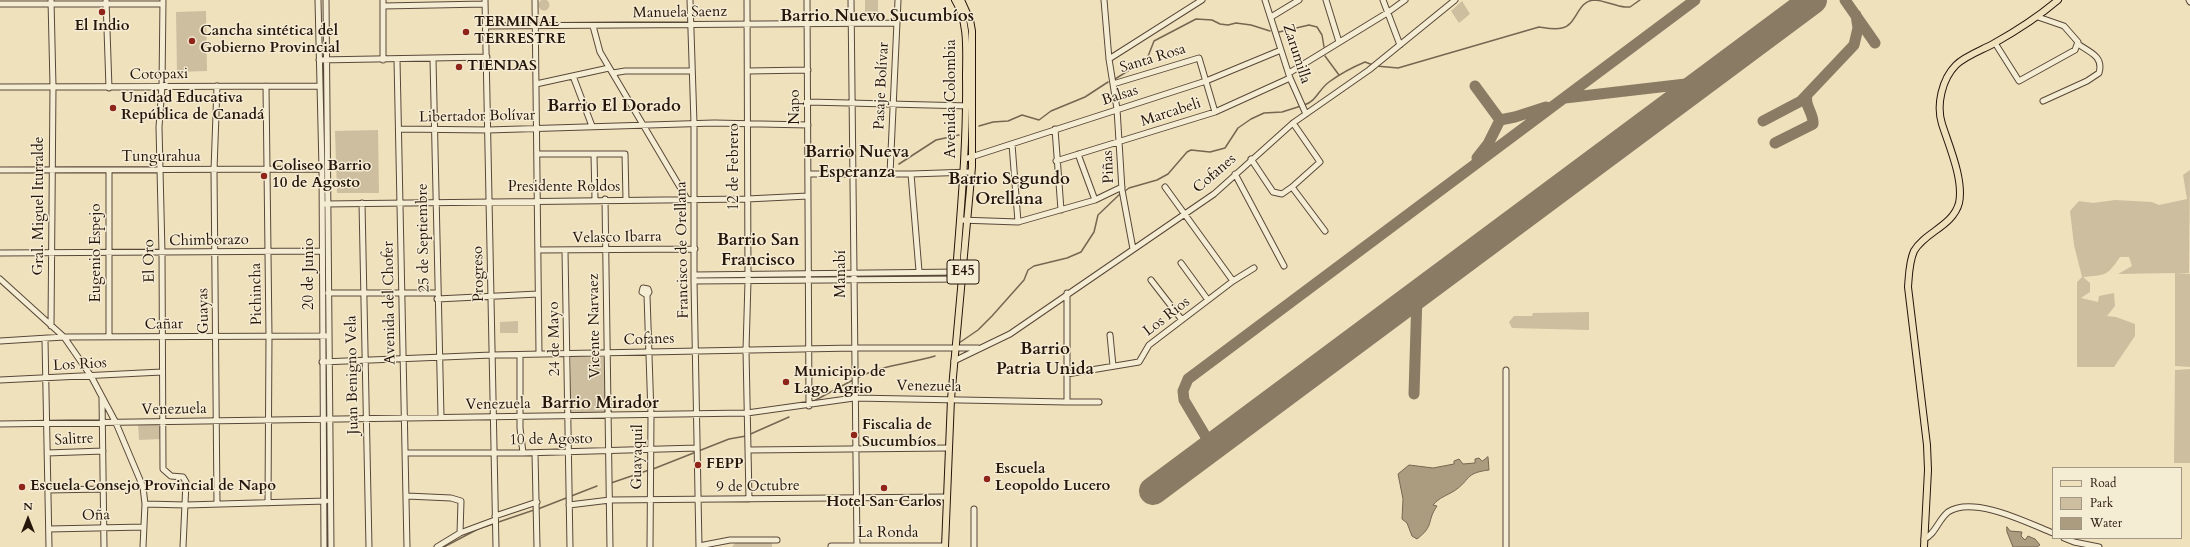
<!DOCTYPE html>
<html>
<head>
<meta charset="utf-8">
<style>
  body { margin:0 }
  #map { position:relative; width:2190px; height:547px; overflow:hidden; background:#f0e1bd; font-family:Cardo,serif }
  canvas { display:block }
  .legend { position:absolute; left:2052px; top:467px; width:130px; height:72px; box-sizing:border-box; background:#f5ecd4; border:1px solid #a29684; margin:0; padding:5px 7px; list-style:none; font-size:12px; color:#25150b }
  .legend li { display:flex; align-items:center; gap:8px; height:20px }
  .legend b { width:20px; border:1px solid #a29684 }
  .north { position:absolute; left:8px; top:499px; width:40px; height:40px; -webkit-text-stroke:3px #f5ecd4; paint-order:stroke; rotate:0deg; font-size:11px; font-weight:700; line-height:16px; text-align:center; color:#25150b }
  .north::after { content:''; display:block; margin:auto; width:14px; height:18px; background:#25150b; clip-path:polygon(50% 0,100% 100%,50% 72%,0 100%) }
</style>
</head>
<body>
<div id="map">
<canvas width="2190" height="547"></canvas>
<ul class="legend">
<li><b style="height:5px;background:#f0e1bd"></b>Road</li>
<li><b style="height:11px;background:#cdbe9f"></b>Park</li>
<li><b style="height:11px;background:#ab9c80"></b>Water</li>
</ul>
<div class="north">N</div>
</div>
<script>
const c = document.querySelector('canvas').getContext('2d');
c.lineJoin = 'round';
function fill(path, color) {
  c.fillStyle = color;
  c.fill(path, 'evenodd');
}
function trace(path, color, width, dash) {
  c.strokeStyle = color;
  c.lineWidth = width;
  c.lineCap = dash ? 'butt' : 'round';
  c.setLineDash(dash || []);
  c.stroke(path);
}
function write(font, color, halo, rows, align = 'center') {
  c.font = font + ' Cardo,serif';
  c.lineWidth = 3;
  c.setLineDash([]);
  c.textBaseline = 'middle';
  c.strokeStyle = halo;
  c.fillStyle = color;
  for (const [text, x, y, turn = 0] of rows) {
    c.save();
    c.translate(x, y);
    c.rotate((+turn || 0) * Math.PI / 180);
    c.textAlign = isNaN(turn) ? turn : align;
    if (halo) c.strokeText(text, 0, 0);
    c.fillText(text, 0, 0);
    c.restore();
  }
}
fill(new Path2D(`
  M538.5 5a5.5 5.5 0 1 1 11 0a5.5 5.5 0 1 1-11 0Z
  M865,0H878V20H865Z
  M1462,1L1470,14L1459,23L1451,11Z
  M206,11L207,71L177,72L176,12Z
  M378,130L379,193H337L335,131Z
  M2190,170L2189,273H2176L2190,274V367L2175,366V273L2118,274L2132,266L2129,257H2120C2107,276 2106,275 2083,277L2090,283V292L2081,298L2098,302L2099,296L2114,293L2115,306L2107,316L2116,317L2135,324V336L2114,367H2077V282L2082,277L2074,245L2070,211L2079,201L2093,203L2115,200L2152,202L2159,205L2187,199L2183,175Z
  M1589,312V330L1512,328L1509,322L1514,316H1532L1533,313Z
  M518,321V333H500V322Z
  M571,356H606V413H571Z
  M2190,369V463H2174L2175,370Z
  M161,423V439L139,440L138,424Z
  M736,542H772V547H732Z`), '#cdbe9f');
const water = new Path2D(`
  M1488,457L1489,470C1464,473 1471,480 1454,491C1446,496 1440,497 1433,505L1437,506C1426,522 1435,525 1417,539L1412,536L1407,523L1402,519L1403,499L1398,474L1409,465L1433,468L1454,464V461L1459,459L1463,464L1475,463V459L1479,458L1482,461Z
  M2007,527L2010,531L2022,532L2021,536L2025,540L2028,536L2035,539L2040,545L2037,547H2013L2007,532Z`);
fill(water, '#ab9c80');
trace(water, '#756651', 1);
trace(new Path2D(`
  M1279,32L1309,25L1317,27L1322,35L1324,47
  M1325,56L1339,75
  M1376,66L1398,68L1539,27C1546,28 1555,30 1562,28C1577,25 1577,1 1594,0C1603,0 1615,6 1625,7H1630L1640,0
  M1115,79L1147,59L1154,41L1196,19L1212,20L1220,24L1228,25L1236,23L1251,25L1270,31
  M1304,105C1316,102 1319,89 1329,82C1340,74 1353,67 1365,62L1373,65
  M979,126L993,122L1008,121L1022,115L1039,120L1051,111L1085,97L1108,82
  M899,164L936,140L959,135
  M1125,191L1129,188L1157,180L1168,174L1187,152L1191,150L1210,152L1225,148L1238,128L1251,119L1264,113L1282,112L1301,106
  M959,343L978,330L992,316L1024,280L1028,270L1034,266L1067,258L1081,252L1094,232L1098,215L1121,193
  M856,379C880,365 909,364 935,356
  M812,402L853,380
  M653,469L729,439L746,436L789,417
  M611,483L649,470
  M538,509L597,486
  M444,547L478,529L534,510`), '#756651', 1.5);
trace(new Path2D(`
  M1845,0L1875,43
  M1475,86L1500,120
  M1565,98L1703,82
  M1763,121L1801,101L1854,45L1858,28L1856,15
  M1775,143L1813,124C1814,113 1804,106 1807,95
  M1477,158L1488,144L1500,120L1515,117L1546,107
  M1414,394L1417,295
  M1212,447L1184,400L1183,391L1188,379L1695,0`), '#8a7b64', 11);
trace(new Path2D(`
  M1153,491L1813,0`), '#8a7b64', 28);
const minor = new Path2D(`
  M106,0L109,88
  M163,0L162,86L159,127L162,253L163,469L171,476L183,477L186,482L183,547
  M318,0L322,169L324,547
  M326,0L331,547
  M383,0V60
  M485,0L496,547
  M535,0L539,354
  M690,0L694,123V281L699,547
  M747,0L748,281L746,350L749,499
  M807,0L809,406
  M851,0L857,547
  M1104,0L1109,59L1117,109L1122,190L1133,249
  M1265,0L1290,78L1306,114
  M1326,0L1339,42
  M1383,0L1400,45
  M2189,0L2190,2
  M0,4H163
  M383,6L485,4
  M1271,17L1299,0
  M486,26L897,23
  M593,26L600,52L687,199
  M1995,43L2019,81L2075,50L2078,42L2064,26L2038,17
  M397,59L407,547
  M433,59L441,417
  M1109,59L1202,0
  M319,60L487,57
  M748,71L808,70
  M613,73L625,71H692
  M1289,73L1387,13L1405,0
  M573,76L592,126
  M536,84L609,68
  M1113,84L1199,58L1215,112
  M266,86L269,336L268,503
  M0,87L319,86
  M2043,101L2087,81L2099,73C2104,56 2089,52 2078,44
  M808,102L970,106
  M1293,123L1320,162L1292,187L1325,231
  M399,129L488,130L714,123L808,125
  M1055,129L1061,210
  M1012,144L1018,222
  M537,154H625L626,200
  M1078,154L1095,200
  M594,155L595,199
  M965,159L1206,81L1281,50
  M1251,159L1273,192L1282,194L1292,187
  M1056,161L1215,112L1290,78
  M0,170L322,169
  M808,174H911L971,172
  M890,174L898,0
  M911,174L919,271
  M1235,174L1284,266
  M1165,187L1233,281
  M605,199L610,547
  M362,203L369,547
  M325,204L747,199L808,196
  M960,220L1018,222L1095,200L1122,187
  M538,250L695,249
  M565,251L570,547
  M0,253L322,251
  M1181,263L1208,300
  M694,275L959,272
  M0,279L64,337L91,376L116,423L143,487L145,504L143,547
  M1151,280L1182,320
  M694,281L962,279
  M328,293H437
  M1067,293V402H1099
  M647,295L642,292L643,288L648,289L649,292L647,295L651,415L650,547
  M437,299L538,294
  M51,326L53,86L51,0
  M1110,335L1113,366
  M109,337V170
  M45,340L49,547
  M0,341L64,337L326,336
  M520,355V428L523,453
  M954,361L1010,334L1214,194L1293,123L1369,70L1455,0
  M322,362L492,355L854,348H978
  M1067,374L1139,362L1149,345L1233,281L1254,268
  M0,380L162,372
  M102,398L104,547
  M0,424L747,413L854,398L1067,402
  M749,450L948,448
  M47,453L103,451
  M405,453H523L697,448
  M535,453L537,547
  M48,490L104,489
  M407,496L451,498L461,501L460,533
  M145,504L186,505L326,501
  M217,504L214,170L217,86
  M569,505L610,500L947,497
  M495,516L537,502
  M49,529L144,527
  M2064,538L2074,542L2099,547
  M1924,539C1935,535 1938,520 1948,512C1973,495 2028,523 2053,533
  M699,546L730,540H777
  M831,546H945
  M437,547L460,533L495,520
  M974,547V509
  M1506,547V370`);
const major = new Path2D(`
  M955,0C969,23 966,51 966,77C967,142 961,207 956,272
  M945,547L951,399L972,167V31L970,20L961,0
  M1924,547L1928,470L1927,445L1908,287C1909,275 1909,262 1914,251C1925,232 1953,226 1959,203C1964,180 1949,146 1942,124C1936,105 1942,79 1956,65C1965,56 1982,50 1993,44C2018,30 2037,18 2058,0`);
trace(minor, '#584838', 7);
trace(major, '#25150b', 8);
trace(minor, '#f5ecd4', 5);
trace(major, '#f0e1bd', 6);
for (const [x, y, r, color] of [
  [102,12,4,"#8f2418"],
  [466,32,4,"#8f2418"],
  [192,41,4,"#8f2418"],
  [459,67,4,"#8f2418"],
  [113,108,4,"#8f2418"],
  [264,176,4,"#8f2418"],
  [786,382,4,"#8f2418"],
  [854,435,4,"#8f2418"],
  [698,465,4,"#8f2418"],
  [987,479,4,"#8f2418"],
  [22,487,4,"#8f2418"],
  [884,488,4,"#8f2418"]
]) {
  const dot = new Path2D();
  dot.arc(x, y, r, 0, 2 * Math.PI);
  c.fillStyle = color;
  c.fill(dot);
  trace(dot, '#f5ecd4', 1.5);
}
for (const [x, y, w] of [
  [963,272,32]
]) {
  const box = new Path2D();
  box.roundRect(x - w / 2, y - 12, w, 24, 3);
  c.fillStyle = '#f5ecd4';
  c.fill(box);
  trace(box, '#25150b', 1);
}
write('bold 14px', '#25150b', null, [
  ["E45",963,272]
]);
write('15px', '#25150b', '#f5ecd4', [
  ["Manuela Saenz",680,13,-1],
  ["Zarumilla",1296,54,72],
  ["Santa Rosa",1153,59,-17],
  ["Cotopaxi",159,75,-1],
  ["Pasaje Bolívar",882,86,-87],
  ["Balsas",1120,96,-18],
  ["Avenida Colombia",952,99,-90],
  ["Napo",796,107,-90],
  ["Marcabeli",1171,113,-18],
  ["Libertador Bolívar",477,117,-1],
  ["Tungurahua",161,158],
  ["12 de Febrero",735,167,-90],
  ["Piñas",1109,167,-92],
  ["Cofanes",1215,174,-41],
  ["Presidente Roldos",564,188],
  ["Gral. Miguel Iturralde",40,206,-90],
  ["25 de Septiembre",424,238,-91],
  ["Velasco Ibarra",617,238,-1],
  ["Chimborazo",209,241,-1],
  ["Francisco de Orellana",683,250,-91],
  ["Eugenio Espejo",97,253,-90],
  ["El Oro",150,261,-91],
  ["20 de Junio",310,274,-90],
  ["Progreso",479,274,-91],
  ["Manabí",842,274,-90],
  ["Pichincha",257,294,-91],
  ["Avenida del Chofer",390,303,-91],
  ["Guayas",204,311,-91],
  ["Los Rios",1167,317,-38],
  ["Cañar",164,325,-1],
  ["Vicente Narvaez",595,326,-91],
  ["24 de Mayo",555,339,-91],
  ["Cofanes",649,340,-2],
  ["Los Rios",80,365,-3],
  ["Juan Benigno Vela",353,375,-91],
  ["Venezuela",929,387,1],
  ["Venezuela",498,405,-1],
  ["Venezuela",174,410,-1],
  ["Salitre",74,440,-3],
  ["10 de Agosto",551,440,-1],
  ["Guayaquil",638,457,-89],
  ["9 de Octubre",758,487,-1],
  ["Oña",96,516,-1],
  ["La Ronda",888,534]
]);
write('bold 15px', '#25150b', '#f5ecd4', [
  ["TERMINAL",474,23],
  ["TERRESTRE",474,40],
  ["El Indio",102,27,"center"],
  ["Cancha sintética del",200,32],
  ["Gobierno Provincial",200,49],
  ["TIENDAS",467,67],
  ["Unidad Educativa",121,99],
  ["República de Canadá",121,116],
  ["Coliseo Barrio",272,167],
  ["10 de Agosto",272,184],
  ["Municipio de",794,373],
  ["Lago Agrio",794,390],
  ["Fiscalia de",862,426],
  ["Sucumbíos",862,443],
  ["FEPP",706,465],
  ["Escuela",995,470],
  ["Leopoldo Lucero",995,487],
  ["Escuela Consejo Provincial de Napo",30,487],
  ["Hotel San Carlos",884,503,"center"]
], 'left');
write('bold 17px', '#25150b', '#f5ecd4', [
  ["Barrio Nuevo Sucumbíos",877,17],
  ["Barrio El Dorado",614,107],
  ["Barrio Nueva",857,153],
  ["Esperanza",857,173],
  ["Barrio Segundo",1009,180],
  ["Orellana",1009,200],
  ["Barrio San",758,241],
  ["Francisco",758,261],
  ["Barrio",1045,350],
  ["Patria Unida",1045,370],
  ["Barrio Mirador",600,404]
]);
</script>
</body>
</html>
